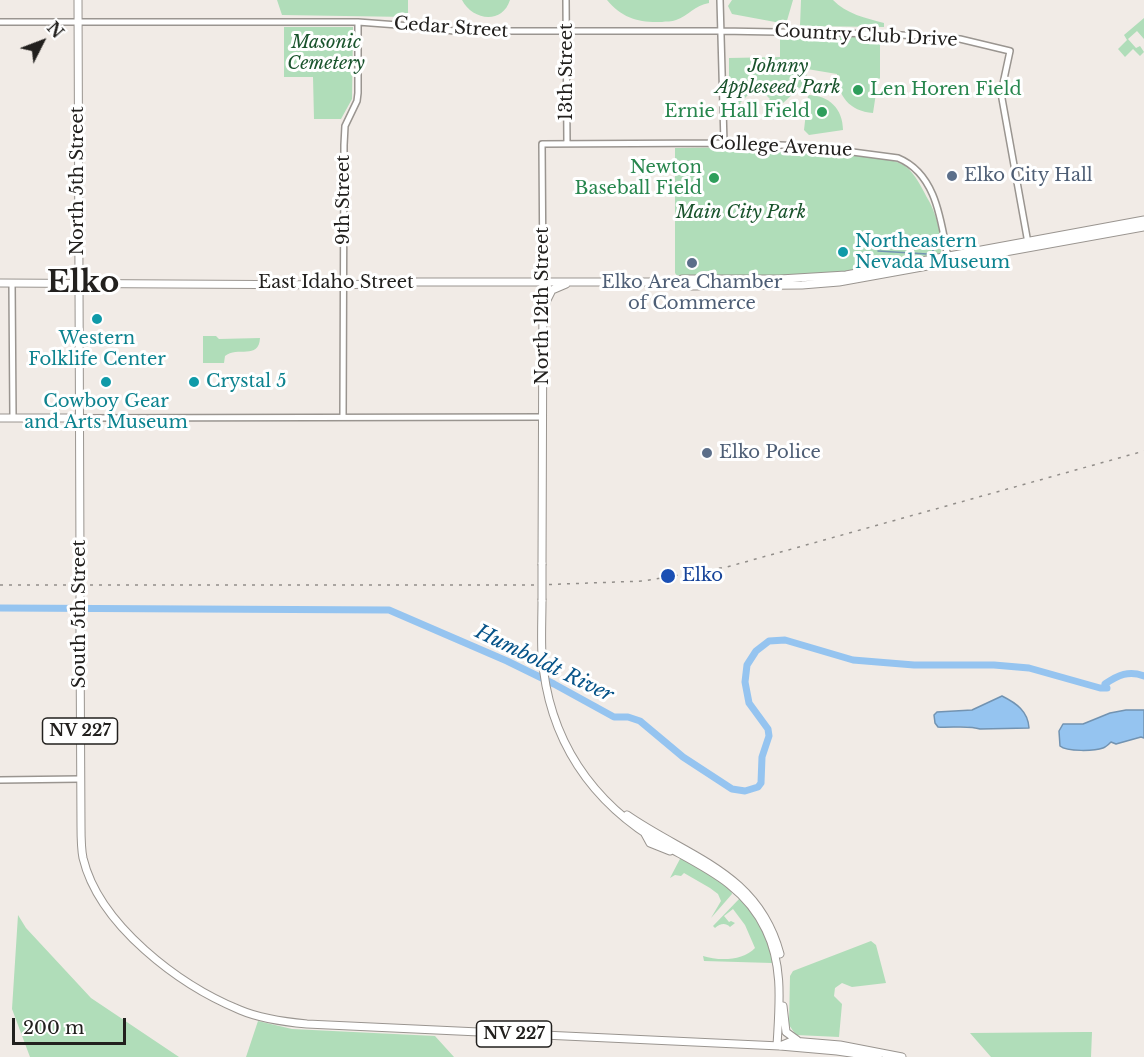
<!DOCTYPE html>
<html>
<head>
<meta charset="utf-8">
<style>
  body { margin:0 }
  #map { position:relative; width:1144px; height:1057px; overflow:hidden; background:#f1ebe6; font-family:"Libre Baskerville",serif }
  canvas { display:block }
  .north { position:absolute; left:12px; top:12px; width:60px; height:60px; -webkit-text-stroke:4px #fff; paint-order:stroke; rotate:48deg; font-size:16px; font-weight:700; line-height:24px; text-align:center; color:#22201e }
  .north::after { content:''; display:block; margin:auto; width:21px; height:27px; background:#22201e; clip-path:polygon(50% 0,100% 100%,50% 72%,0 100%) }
  .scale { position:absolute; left:12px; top:1018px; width:114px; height:27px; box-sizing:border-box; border:3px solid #22201e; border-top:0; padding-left:8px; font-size:18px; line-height:21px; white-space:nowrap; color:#22201e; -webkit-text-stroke:4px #fff; paint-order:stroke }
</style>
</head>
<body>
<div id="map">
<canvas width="1144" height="1057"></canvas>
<div class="north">N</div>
<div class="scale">200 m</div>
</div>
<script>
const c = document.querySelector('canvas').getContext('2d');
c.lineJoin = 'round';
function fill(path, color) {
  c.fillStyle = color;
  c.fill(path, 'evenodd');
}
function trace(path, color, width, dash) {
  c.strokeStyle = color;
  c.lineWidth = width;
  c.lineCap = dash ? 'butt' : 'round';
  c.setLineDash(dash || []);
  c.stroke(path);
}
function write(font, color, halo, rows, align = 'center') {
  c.font = font + ' "Libre Baskerville",serif';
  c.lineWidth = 6;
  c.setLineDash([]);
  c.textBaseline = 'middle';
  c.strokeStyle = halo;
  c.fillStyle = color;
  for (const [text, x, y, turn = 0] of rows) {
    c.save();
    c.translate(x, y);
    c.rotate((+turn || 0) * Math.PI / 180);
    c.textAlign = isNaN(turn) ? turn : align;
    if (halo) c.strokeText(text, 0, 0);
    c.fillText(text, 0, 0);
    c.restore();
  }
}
fill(new Path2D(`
  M277,0H408V17L282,15Z
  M462,0H510C502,25 472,20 462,0Z
  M607,0H709V3C695,5 688,16 676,20C672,22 666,21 662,22C639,23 622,18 607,0Z
  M732,0H793L786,24L732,14L728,6Z
  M801,0H833C846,14 866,18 884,23V27L800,26Z
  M1144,18V39L1137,31L1128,39L1136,48L1140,46L1144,52L1140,56L1133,49L1125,57L1118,49L1127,40L1124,35Z
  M284,27H353L352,99L341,119H314L313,77H284Z
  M780,35L880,37V78L878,80L873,113C849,111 838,96 837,74L807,69L806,82L771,114L763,106L770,99L757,86L740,103L743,106L734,114H729V58L780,57Z
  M808,95C829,95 843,109 843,130L809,135L804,130Z
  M755,147L757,152C787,152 884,151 905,166C916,174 922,189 929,201C936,213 943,240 941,254L883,267L819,275L678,277L675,273V148Z
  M203,336H216L219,339L260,338C259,360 237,346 225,356L224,363H203Z
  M681,857L730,887L732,894L711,918L721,901L718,894L710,888L684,873L681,876L675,875L670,878Z
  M740,898C754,915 773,940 772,963L704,961L703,956C719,961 743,961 755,948L745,925L733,909L724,916L729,922L731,921L735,923L730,927C725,922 720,924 715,928L713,926Z
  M18,915L26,928L91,998L179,1057H30L12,1009Z
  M871,941L876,945L886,983L852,987L842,983L835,988L834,996L842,1004L839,1037L796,1035L789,1025L790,976L793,971Z
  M258,1021L292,1029L435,1036L454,1057H246Z
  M1084,1032H1092L1091,1057H991L970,1033Z`), '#b0ddb9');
const water = new Path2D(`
  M1002,696C1016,703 1028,711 1029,728L980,729C969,725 951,728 938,727L935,723L934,715L937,712L972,710Z
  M1126,710H1144V738L1141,737L1116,744L1111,742C1109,744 1106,747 1103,748C1095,751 1067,752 1060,746L1059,731L1063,724H1083L1110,713Z`);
fill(water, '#95c4f0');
trace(water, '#7293b1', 1.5);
trace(new Path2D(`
  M878,251L927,254
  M932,253L934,248L939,244`), '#7293b1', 1.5);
trace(new Path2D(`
  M0,608L389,610L507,661L554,684L614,717H628L640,721L683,757L732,789L745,791L758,787L761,783L762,757L769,736L768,729L749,703L745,682L747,665L756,651L769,641L785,640L853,660L914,665H994L1029,668L1100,688H1107L1105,684C1118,675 1129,670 1144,676`), '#95c4f0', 7);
const minor = new Path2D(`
  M566,0L567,144
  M720,0L724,143
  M0,22H358L411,26L454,31H721L887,34L960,39L1010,51L1001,93L1028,243
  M543,282L542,144L724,143L807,146L898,158C937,174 941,222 948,258
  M12,283L13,418
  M343,417L344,145L345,126L357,101L358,93V22
  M79,418L543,417
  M0,780L80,779`);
const major = new Path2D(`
  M78,0L80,561
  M673,282L690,286L802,285L839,282L1144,227
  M0,283L344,285L410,282H673L682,279H780L846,275L1144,220
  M545,304L552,290L566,284
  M0,418H79
  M542,564L543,282
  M542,600C542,618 541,637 542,655C548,739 591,803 664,845C705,868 745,885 766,930C784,967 779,1007 777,1046
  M80,637L81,826C81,837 81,848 83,858C99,925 179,985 240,1010C261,1019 285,1022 307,1024L780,1046L837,1051L878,1057
  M627,815C689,858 758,872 780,954
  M644,832L650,843L670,851
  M783,1006L786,1032L797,1040
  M780,1046L792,1041L840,1045L902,1057`);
trace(minor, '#9a9590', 8);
trace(major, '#9a9590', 9);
trace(minor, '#fff', 5);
trace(major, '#fff', 7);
trace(new Path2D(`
  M0,585H536L643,581L727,567L1144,451`), '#928e8a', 1.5, [3, 6]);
const majorBridge = new Path2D(`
  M80,561V637
  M542,600V564`);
trace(majorBridge, '#9a9590', 9, []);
trace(majorBridge, '#fff', 7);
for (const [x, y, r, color] of [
  [858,90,6,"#2e9e5b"],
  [822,112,6,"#2e9e5b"],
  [952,176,6,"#5c6f8a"],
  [714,178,6,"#2e9e5b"],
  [843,252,6,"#0f9aa8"],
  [692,263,6,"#5c6f8a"],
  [97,319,6,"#0f9aa8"],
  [106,382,6,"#0f9aa8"],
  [194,382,6,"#0f9aa8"],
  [707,453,6,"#5c6f8a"],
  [668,576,8,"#1a4fb4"]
]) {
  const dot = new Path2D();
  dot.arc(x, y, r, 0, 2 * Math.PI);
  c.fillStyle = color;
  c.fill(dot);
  trace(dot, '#fff', 2);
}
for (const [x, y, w] of [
  [80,731,75],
  [514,1034,75]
]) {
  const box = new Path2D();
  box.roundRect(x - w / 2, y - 13, w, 26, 4.5);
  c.fillStyle = '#fff';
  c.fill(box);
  trace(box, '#22201e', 1.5);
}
write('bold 16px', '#22201e', null, [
  ["NV 227",80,731],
  ["NV 227",514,1034]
]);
write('18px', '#22201e', '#fff', [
  ["Cedar Street",451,28,4],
  ["Country Club Drive",866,36,3],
  ["13th Street",567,72,-90],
  ["College Avenue",781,147,3],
  ["North 5th Street",78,181,-90],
  ["9th Street",344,200,-90],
  ["East Idaho Street",336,283],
  ["North 12th Street",543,306,-90],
  ["South 5th Street",80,614,-90]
]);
write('italic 18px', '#19532c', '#fff', [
  ["Masonic",326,43],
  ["Cemetery",326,64],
  ["Johnny",778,67],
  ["Appleseed Park",778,88],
  ["Main City Park",741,213]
]);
write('18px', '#27864d', '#fff', [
  ["Len Horen Field",870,90,"left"],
  ["Ernie Hall Field",810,112],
  ["Newton",702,168],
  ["Baseball Field",702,189]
], 'right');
write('18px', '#4e5e75', '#fff', [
  ["Elko City Hall",964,176],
  ["Elko Area Chamber",692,283,"center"],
  ["of Commerce",692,304,"center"],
  ["Elko Police",719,453]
], 'left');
write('18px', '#0d838f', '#fff', [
  ["Northeastern",855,242],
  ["Nevada Museum",855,263],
  ["Western",97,339,"center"],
  ["Folklife Center",97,360,"center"],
  ["Crystal 5",206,382],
  ["Cowboy Gear",106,402,"center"],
  ["and Arts Museum",106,423,"center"]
], 'left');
write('18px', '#164399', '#fff', [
  ["Elko",682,576]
], 'left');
write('italic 20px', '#065388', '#fff', [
  ["Humboldt River",544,664,26]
]);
write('bold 30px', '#22201e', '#fff', [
  ["Elko",83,284]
]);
</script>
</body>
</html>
